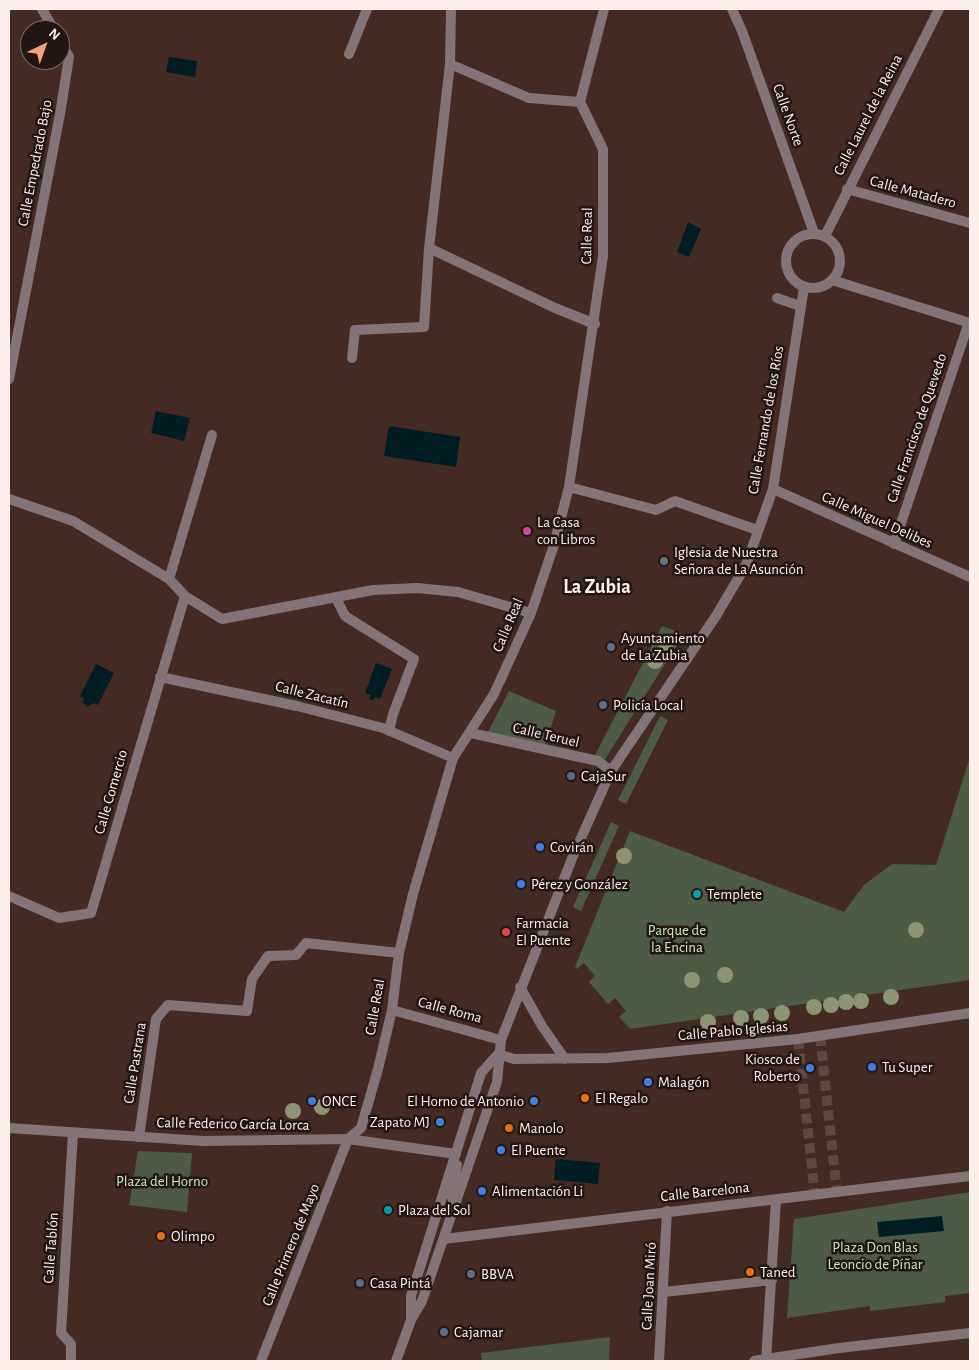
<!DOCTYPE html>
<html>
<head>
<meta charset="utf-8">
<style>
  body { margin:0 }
  #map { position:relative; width:979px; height:1370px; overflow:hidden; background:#432a22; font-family:"Alegreya Sans",sans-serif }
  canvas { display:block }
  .frame { position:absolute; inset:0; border:10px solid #fdefeb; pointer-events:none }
  .north { position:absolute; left:20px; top:20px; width:50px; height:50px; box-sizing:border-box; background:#211612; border:1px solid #796d69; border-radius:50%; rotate:42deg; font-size:14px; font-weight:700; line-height:20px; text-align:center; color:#fdefeb }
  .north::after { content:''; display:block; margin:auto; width:18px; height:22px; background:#f1a17d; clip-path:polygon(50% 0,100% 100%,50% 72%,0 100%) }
</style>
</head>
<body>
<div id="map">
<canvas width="979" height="1370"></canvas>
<div class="frame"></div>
<div class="north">N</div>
</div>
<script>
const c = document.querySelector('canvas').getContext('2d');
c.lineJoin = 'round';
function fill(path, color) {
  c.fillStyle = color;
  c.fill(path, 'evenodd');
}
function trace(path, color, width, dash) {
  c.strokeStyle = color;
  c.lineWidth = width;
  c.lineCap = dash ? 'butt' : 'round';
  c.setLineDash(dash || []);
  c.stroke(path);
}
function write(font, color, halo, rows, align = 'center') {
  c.font = font + ' "Alegreya Sans",sans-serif';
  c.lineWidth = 5;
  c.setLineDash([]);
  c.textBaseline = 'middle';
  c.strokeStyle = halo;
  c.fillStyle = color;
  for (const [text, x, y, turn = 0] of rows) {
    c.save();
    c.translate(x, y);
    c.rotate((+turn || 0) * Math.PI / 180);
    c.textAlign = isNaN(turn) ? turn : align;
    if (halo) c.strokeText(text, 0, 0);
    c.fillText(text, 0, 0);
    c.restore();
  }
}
fill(new Path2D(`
  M662,626L684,634L602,764L592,761Z
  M509,691L556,711L544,750L487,734Z
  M660,716L668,720L626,804L618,800Z
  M970,757V980L630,1029L619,1017L626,1011L615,998L608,1004L589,982L595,976L584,963L577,969L575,967L630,831L844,912L864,885L892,864L936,865Z
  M611,822L619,826L581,911L573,907Z
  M138,1151L192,1153L187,1212L129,1205Z
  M970,1192V1293L945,1296V1302L870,1311V1306L787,1318L794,1219Z
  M610,1337L609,1361H482L481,1353Z`), '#4d5a45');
fill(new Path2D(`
  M169,57L197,61L195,77L166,72Z
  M688,222L701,229L689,257L677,252Z
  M156,411L190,418L184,441L151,433Z
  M389,426L460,437L456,467L384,456Z
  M376,663L392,669L380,699L375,697L373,700L369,699L371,695L365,693Z
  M96,664L114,673L98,705L94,703L87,707L83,702L84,698L80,696Z
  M556,1159L600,1163L598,1184L554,1180Z
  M942,1216L944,1231L879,1237L877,1222Z`), '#001d23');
trace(new Path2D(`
  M820,1036L837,1193
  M798,1039L815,1196`), '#5f4840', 10, [10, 5]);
trace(new Path2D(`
  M451,9L450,64L429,248L555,308L595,324
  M349,54L367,9
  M450,64L529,98
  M777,298L800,306
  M352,358L355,330L424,327L429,248`), '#827477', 10);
trace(new Path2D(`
  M336,598L345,616L414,659L393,714L389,731
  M471,733L598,761L611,771
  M392,1010L501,1040
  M139,1137L156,1019L168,1005L247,1011L252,979L268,956L296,955L306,943L399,953
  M664,1292L772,1280
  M71,1361V1344L61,1333L73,1133
  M754,1361L766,1359`), '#827477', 10);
trace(new Path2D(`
  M42,9L54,30
  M529,98L580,102
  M847,189L970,223
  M832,280L970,323
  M9,379L60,114L69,57L60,41
  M569,487L656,510L675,501L757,530
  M773,489L970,577
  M9,499L73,521L169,579L185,596L222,619L373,590L417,588L458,592L531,613
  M894,544L969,322
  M169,579L212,435
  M160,677L297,706L383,728L453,758
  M9,896L59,918L91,913L185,596
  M444,1239L970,1176
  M766,1359L839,1348L970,1333
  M261,1361L348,1139L361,1128L378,1069L392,1010L399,953L413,894L453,758L494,694L531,613L553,548L569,487L603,256V149L580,102L604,9
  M659,1361L667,1211
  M766,1361L776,1200`), '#827477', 10);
trace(new Path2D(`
  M732,9L742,31L814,233
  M786 261a27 27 0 1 1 54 0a27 27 0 1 1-54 0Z
  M825,236L939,9
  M520,987L542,1026L565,1059
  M498,1054L514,1059L608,1058L798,1039L970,1013
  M9,1128L203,1141L348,1139L456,1154
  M455,1208L451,1194L457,1165
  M411,1318V1296L481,1073L498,1054
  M396,1361L411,1320L422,1301L497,1082L501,1040L573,856L611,771L716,616L746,565L773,489L804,287`), '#827477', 10);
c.fillStyle = '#8c9473';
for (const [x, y] of [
  [666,643],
  [655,661],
  [624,856],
  [916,930],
  [725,975],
  [692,980],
  [891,997],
  [861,1001],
  [846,1002],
  [831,1005],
  [814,1007],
  [782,1013],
  [761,1016],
  [741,1018],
  [708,1022],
  [322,1107],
  [293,1111]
]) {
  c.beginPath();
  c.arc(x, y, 8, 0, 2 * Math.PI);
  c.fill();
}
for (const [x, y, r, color] of [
  [527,531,5,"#d1479c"],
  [664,561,5,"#6b7280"],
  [611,647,5,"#5c6f8a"],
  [603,705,5,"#5c6f8a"],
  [571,776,5,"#5c6f8a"],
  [540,847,5,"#3f7fe0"],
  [521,884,5,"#3f7fe0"],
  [697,894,5,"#0f9aa8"],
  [506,932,5,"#e0444e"],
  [872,1067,5,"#3f7fe0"],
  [810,1068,5,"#3f7fe0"],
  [648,1082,5,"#3f7fe0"],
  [585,1098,5,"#e8710a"],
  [312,1101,5,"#3f7fe0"],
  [534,1101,5,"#3f7fe0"],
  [440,1122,5,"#3f7fe0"],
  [509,1128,5,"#e8710a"],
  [501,1150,5,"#3f7fe0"],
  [482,1191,5,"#3f7fe0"],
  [388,1210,5,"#0f9aa8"],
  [161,1236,5,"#e8710a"],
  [750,1272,5,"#e8710a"],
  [471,1274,5,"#5c6f8a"],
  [360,1283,5,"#5c6f8a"],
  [444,1332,5,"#5c6f8a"]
]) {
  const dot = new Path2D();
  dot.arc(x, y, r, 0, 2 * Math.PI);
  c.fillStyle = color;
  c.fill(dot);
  trace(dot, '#211612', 2);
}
write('15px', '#fdefeb', '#211612', [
  ["Calle Norte",788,115,70],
  ["Calle Laurel de la Reina",868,115,-63],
  ["Calle Empedrado Bajo",35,163,-79],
  ["Calle Matadero",913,192,15],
  ["Calle Real",587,236,-89],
  ["Calle Fernando de los Ríos",766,420,-80],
  ["Calle Francisco de Quevedo",917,428,-71],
  ["Calle Miguel Delibes",877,520,24],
  ["Calle Real",508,625,-67],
  ["Calle Zacatín",312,695,14],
  ["Calle Teruel",546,735,13],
  ["Calle Comercio",111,792,-74],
  ["Calle Real",375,1007,-80],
  ["Calle Roma",450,1010,15],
  ["Calle Pablo Iglesias",733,1031,-5],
  ["Calle Pastrana",135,1063,-81],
  ["Calle Federico García Lorca",233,1124,1],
  ["Calle Barcelona",705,1192,-6],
  ["Calle Primero de Mayo",291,1245,-68],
  ["Calle Tablón",51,1248,-86],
  ["Calle Joan Miró",649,1286,-87]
]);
write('15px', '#fdefeb', '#211612', [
  ["La Casa",537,522],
  ["con Libros",537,539],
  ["Iglesia de Nuestra",674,552],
  ["Señora de La Asunción",674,569],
  ["Ayuntamiento",621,638],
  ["de La Zubia",621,655],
  ["Policía Local",613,705],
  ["CajaSur",581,776],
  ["Covirán",550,847],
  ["Pérez y González",531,884],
  ["Templete",707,894],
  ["Farmacia",516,923],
  ["El Puente",516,940],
  ["Kiosco de",800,1059,"right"],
  ["Roberto",800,1076,"right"],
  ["Tu Super",882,1067],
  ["Malagón",658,1082],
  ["El Regalo",595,1098],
  ["ONCE",322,1101],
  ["El Horno de Antonio",524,1101,"right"],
  ["Zapato MJ",430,1122,"right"],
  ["Manolo",519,1128],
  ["El Puente",511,1150],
  ["Alimentación Li",492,1191],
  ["Plaza del Sol",398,1210],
  ["Olimpo",171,1236],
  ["Taned",760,1272],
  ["BBVA",481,1274],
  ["Casa Pintá",370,1283],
  ["Cajamar",454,1332]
], 'left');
write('15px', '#c8eab5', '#211612', [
  ["Parque de",677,930],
  ["la Encina",677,947],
  ["Plaza del Horno",162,1181],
  ["Plaza Don Blas",875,1247],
  ["Leoncio de Píñar",875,1264]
]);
write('bold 20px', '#fdefeb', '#211612', [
  ["La Zubia",597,587]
]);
</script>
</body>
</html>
